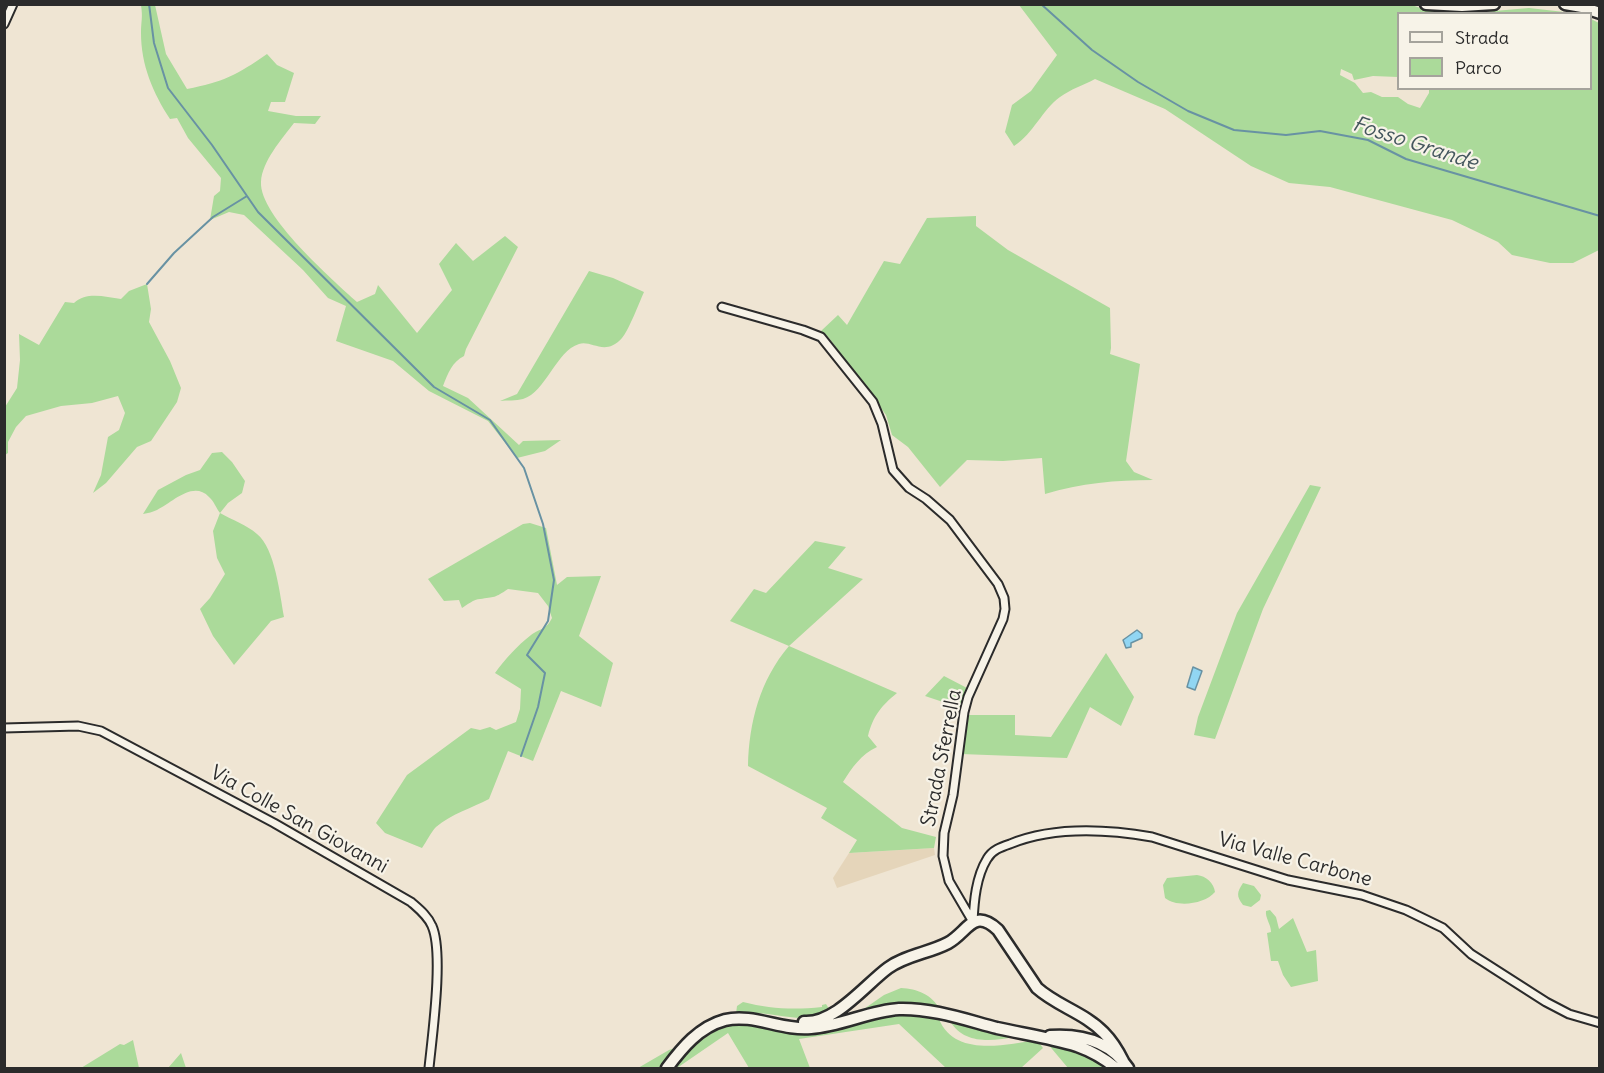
<!DOCTYPE html>
<html>
<head>
<meta charset="utf-8">
<style>
  body { margin:0 }
  #map { position:relative; width:1604px; height:1073px; overflow:hidden; background:#efe5d3; font-family:Delius,sans-serif }
  canvas { display:block }
  .frame { position:absolute; inset:0; border:6px solid #2b2b2b; pointer-events:none }
  .legend { position:absolute; left:1397px; top:12px; width:195px; height:78px; box-sizing:border-box; background:#f7f3e8; border:2px solid #a5a39c; margin:0; padding:8px 10px; list-style:none; font-size:18px; color:#2b2b2b }
  .legend li { display:flex; align-items:center; gap:12px; height:30px }
  .legend b { width:30px; border:2px solid #a5a39c }
</style>
</head>
<body>
<div id="map">
<canvas width="1604" height="1073"></canvas>
<div class="frame"></div>
<ul class="legend">
<li><b style="height:8px;background:#f7f3e8"></b>Strada</li>
<li><b style="height:16px;background:#abda9a"></b>Parco</li>
</ul>
</div>
<script>
const c = document.querySelector('canvas').getContext('2d');
c.lineJoin = 'round';
function fill(path, color) {
  c.fillStyle = color;
  c.fill(path, 'evenodd');
}
function trace(path, color, width, dash) {
  c.strokeStyle = color;
  c.lineWidth = width;
  c.lineCap = dash ? 'butt' : 'round';
  c.setLineDash(dash || []);
  c.stroke(path);
}
function write(font, color, halo, rows, align = 'center') {
  c.font = font + ' Delius,sans-serif';
  c.lineWidth = 4.5;
  c.setLineDash([]);
  c.textBaseline = 'middle';
  c.strokeStyle = halo;
  c.fillStyle = color;
  for (const [text, x, y, turn = 0] of rows) {
    c.save();
    c.translate(x, y);
    c.rotate((+turn || 0) * Math.PI / 180);
    c.textAlign = isNaN(turn) ? turn : align;
    if (halo) c.strokeText(text, 0, 0);
    c.fillText(text, 0, 0);
    c.restore();
  }
}
fill(new Path2D(`
  M934,848L935,855L837,888L833,878L849,853Z`), '#e5d5ba');
fill(new Path2D(`
  M1409,4L1426,10L1471,13L1529,8L1573,13L1398,14V77L1373,76L1354,80L1352,74L1341,69L1340,75L1355,83L1363,93L1371,92L1382,97H1398L1408,104L1420,108L1429,93V89L1590,88L1591,19L1599,23V250L1573,263H1550L1512,255L1498,242L1452,220L1330,187L1289,183L1251,166L1165,109L1095,79C1084,85 1071,89 1060,97C1042,110 1034,133 1014,146L1005,132L1012,105L1031,91L1057,55L1019,5Z
  M141,5H155L166,54L187,89C223,82 237,75 267,54L277,65L294,73L285,102H271L268,111L296,116H321L315,124L294,123C282,139 262,161 261,182C259,216 333,280 357,302L375,294L378,285L417,333L452,290L439,264L456,243L473,261L505,236L518,247L466,349L464,356C452,362 448,373 443,386L468,398L519,445L523,441L561,440L545,451L517,458L488,421L429,391L393,361L336,341L346,306L328,298L303,270L244,215L229,212L210,220L214,196L220,191L221,178L188,138L177,118L170,119C153,93 141,65 141,33C141,21 143,18 141,5Z
  M976,216V226L1008,250L1110,308L1111,348L1110,354L1140,364L1126,461L1134,472L1153,480C1116,480 1081,483 1045,494L1042,458L1003,461L967,460L940,487L908,447L892,435L886,415L829,338L821,331L838,315L847,325L884,261L900,264L927,218Z
  M589,271L613,278L644,292C639,303 629,330 622,338C605,357 592,340 579,344C556,351 546,392 523,399C516,401 507,400 500,401L517,394Z
  M147,284L151,309L149,322L170,361L181,388L177,402L151,441L137,447L106,483L93,493L101,475L108,437L119,430L125,413L118,396L92,403L61,406L26,416L16,427L8,442V453L5,455V407L17,388L20,360L19,334L39,345L65,302L74,303C87,291 105,297 121,299L129,291Z
  M222,452L232,462L245,481L242,493L228,503L220,513C232,520 247,525 257,534C275,548 280,595 284,617L271,621L234,665L213,636L200,609L210,598L225,574L217,558L213,531L220,513C216,508 214,501 209,497C193,480 172,503 157,510C153,512 148,513 143,514L158,490L186,475L200,470L212,453Z
  M1310,485L1321,487L1263,609L1215,739L1194,735L1198,717L1237,613Z
  M530,523L546,528L557,585L567,577L601,576L579,636L613,663L601,707L561,691L533,761L508,751L489,799C472,808 451,814 436,827C431,832 427,841 422,848L385,833L376,823L407,775L471,728L480,730L490,727L496,730L516,722L520,709L521,689L495,673C505,659 517,646 531,635C541,628 546,630 552,618L548,606L538,593L508,589C495,598 494,597 480,599C474,599 467,605 462,608L459,600L444,601L428,579L523,524Z
  M815,541L846,547L828,568L863,579L789,646L897,693C881,706 873,716 868,736L877,747C861,754 852,768 843,782L902,828L936,837L934,848L849,853L857,840L821,818L827,808L748,766C749,722 760,680 789,646L730,621L754,589L766,593Z
  M1106,653L1134,697L1121,726L1090,707L1067,758L961,754L967,715H1015V735L1051,737Z
  M944,676L967,688L961,708L925,696Z
  M1197,875C1206,876 1214,883 1215,892C1205,904 1177,908 1165,898L1163,885L1167,878Z
  M1243,883L1254,886L1261,895L1260,900L1251,907L1243,905C1236,896 1237,892 1243,883Z
  M1270,910L1276,917L1279,929L1293,918L1307,952L1316,950L1318,981L1291,987L1283,975L1278,961H1271L1267,933L1271,932C1271,924 1265,918 1266,911Z
  M901,988C917,989 932,994 940,1010L861,1011L884,995Z
  M743,1002C770,1009 794,1010 822,1007V1005L826,1004L831,1012C800,1027 767,1008 736,1014L737,1006Z
  M918,1014L939,1019C954,1057 1005,1045 1037,1040L1043,1048L1021,1068H946L899,1024L799,1039L810,1068H749L728,1033L677,1068H638L669,1050L677,1047L688,1048L727,1024L747,1023L796,1033L888,1015Z
  M950,1021L1016,1037C992,1041 964,1045 950,1021Z
  M133,1040L139,1068H81L120,1044L124,1045Z
  M1047,1043L1089,1056L1108,1068H1068Z
  M181,1053L186,1068H168Z`), '#abda9a');
const water = new Path2D(`
  M1137,630L1142,634V638L1131,643V647L1126,648L1123,640Z
  M1193,667L1202,671L1195,690L1187,687Z`);
fill(water, '#91d6f3');
trace(water, '#6892a3', 1.5);
trace(new Path2D(`
  M149,4L154,43L168,88L212,145L258,212L434,387L490,420L524,468L543,524L554,580L548,621L527,655L545,673L538,707L521,756
  M1041,4L1092,50L1138,82L1188,111L1234,130L1286,135L1320,131L1368,140L1406,159L1600,216
  M147,284L174,253L213,217L247,196`), '#6892a3', 2);
const street = new Path2D(`
  M4,24L13,4
  M722,307L803,330L821,337L873,402L882,424L893,470L909,488L926,499L950,520L998,584L1004,598L1005,609L1003,619L968,697L964,712L953,795L944,833L943,856L949,881L973,922
  M4,728L78,726L101,731L274,823L411,902C419,909 428,916 432,926C444,953 432,1037 429,1068
  M973,922C974,901 976,877 987,859C992,850 1001,847 1010,844C1054,826 1106,829 1152,837L1288,880L1362,895L1406,910L1443,928L1471,954L1546,1002L1569,1014L1600,1023`);
const secondary = new Path2D(`
  M1426,4L1462,6L1494,4
  M1565,4L1582,7L1600,13
  M804,1022C835,1024 865,985 888,968C906,955 929,953 948,943C968,932 973,907 998,930L1037,988C1057,1006 1085,1013 1104,1033C1112,1041 1118,1051 1123,1061
  M1050,1036C1080,1034 1110,1041 1128,1068
  M667,1068C682,1048 699,1027 725,1020C753,1013 782,1031 811,1028C841,1026 869,1011 899,1009C932,1008 966,1020 997,1028C1024,1034 1051,1038 1077,1046C1091,1051 1105,1059 1116,1068`);
trace(street, '#2b2b2b', 11);
trace(secondary, '#2b2b2b', 15);
trace(street, '#f7f3e8', 7);
trace(secondary, '#f7f3e8', 10);
write('20px', '#2b2b2b', '#f7f3e8', [
  ["Strada Sferrella",942,758,-79],
  ["Via Colle San Giovanni",299,820,29],
  ["Via Valle Carbone",1295,860,15]
]);
write('italic 21px', '#44565d', '#f7f3e8', [
  ["Fosso Grande",1415,144,18]
]);
</script>
</body>
</html>
